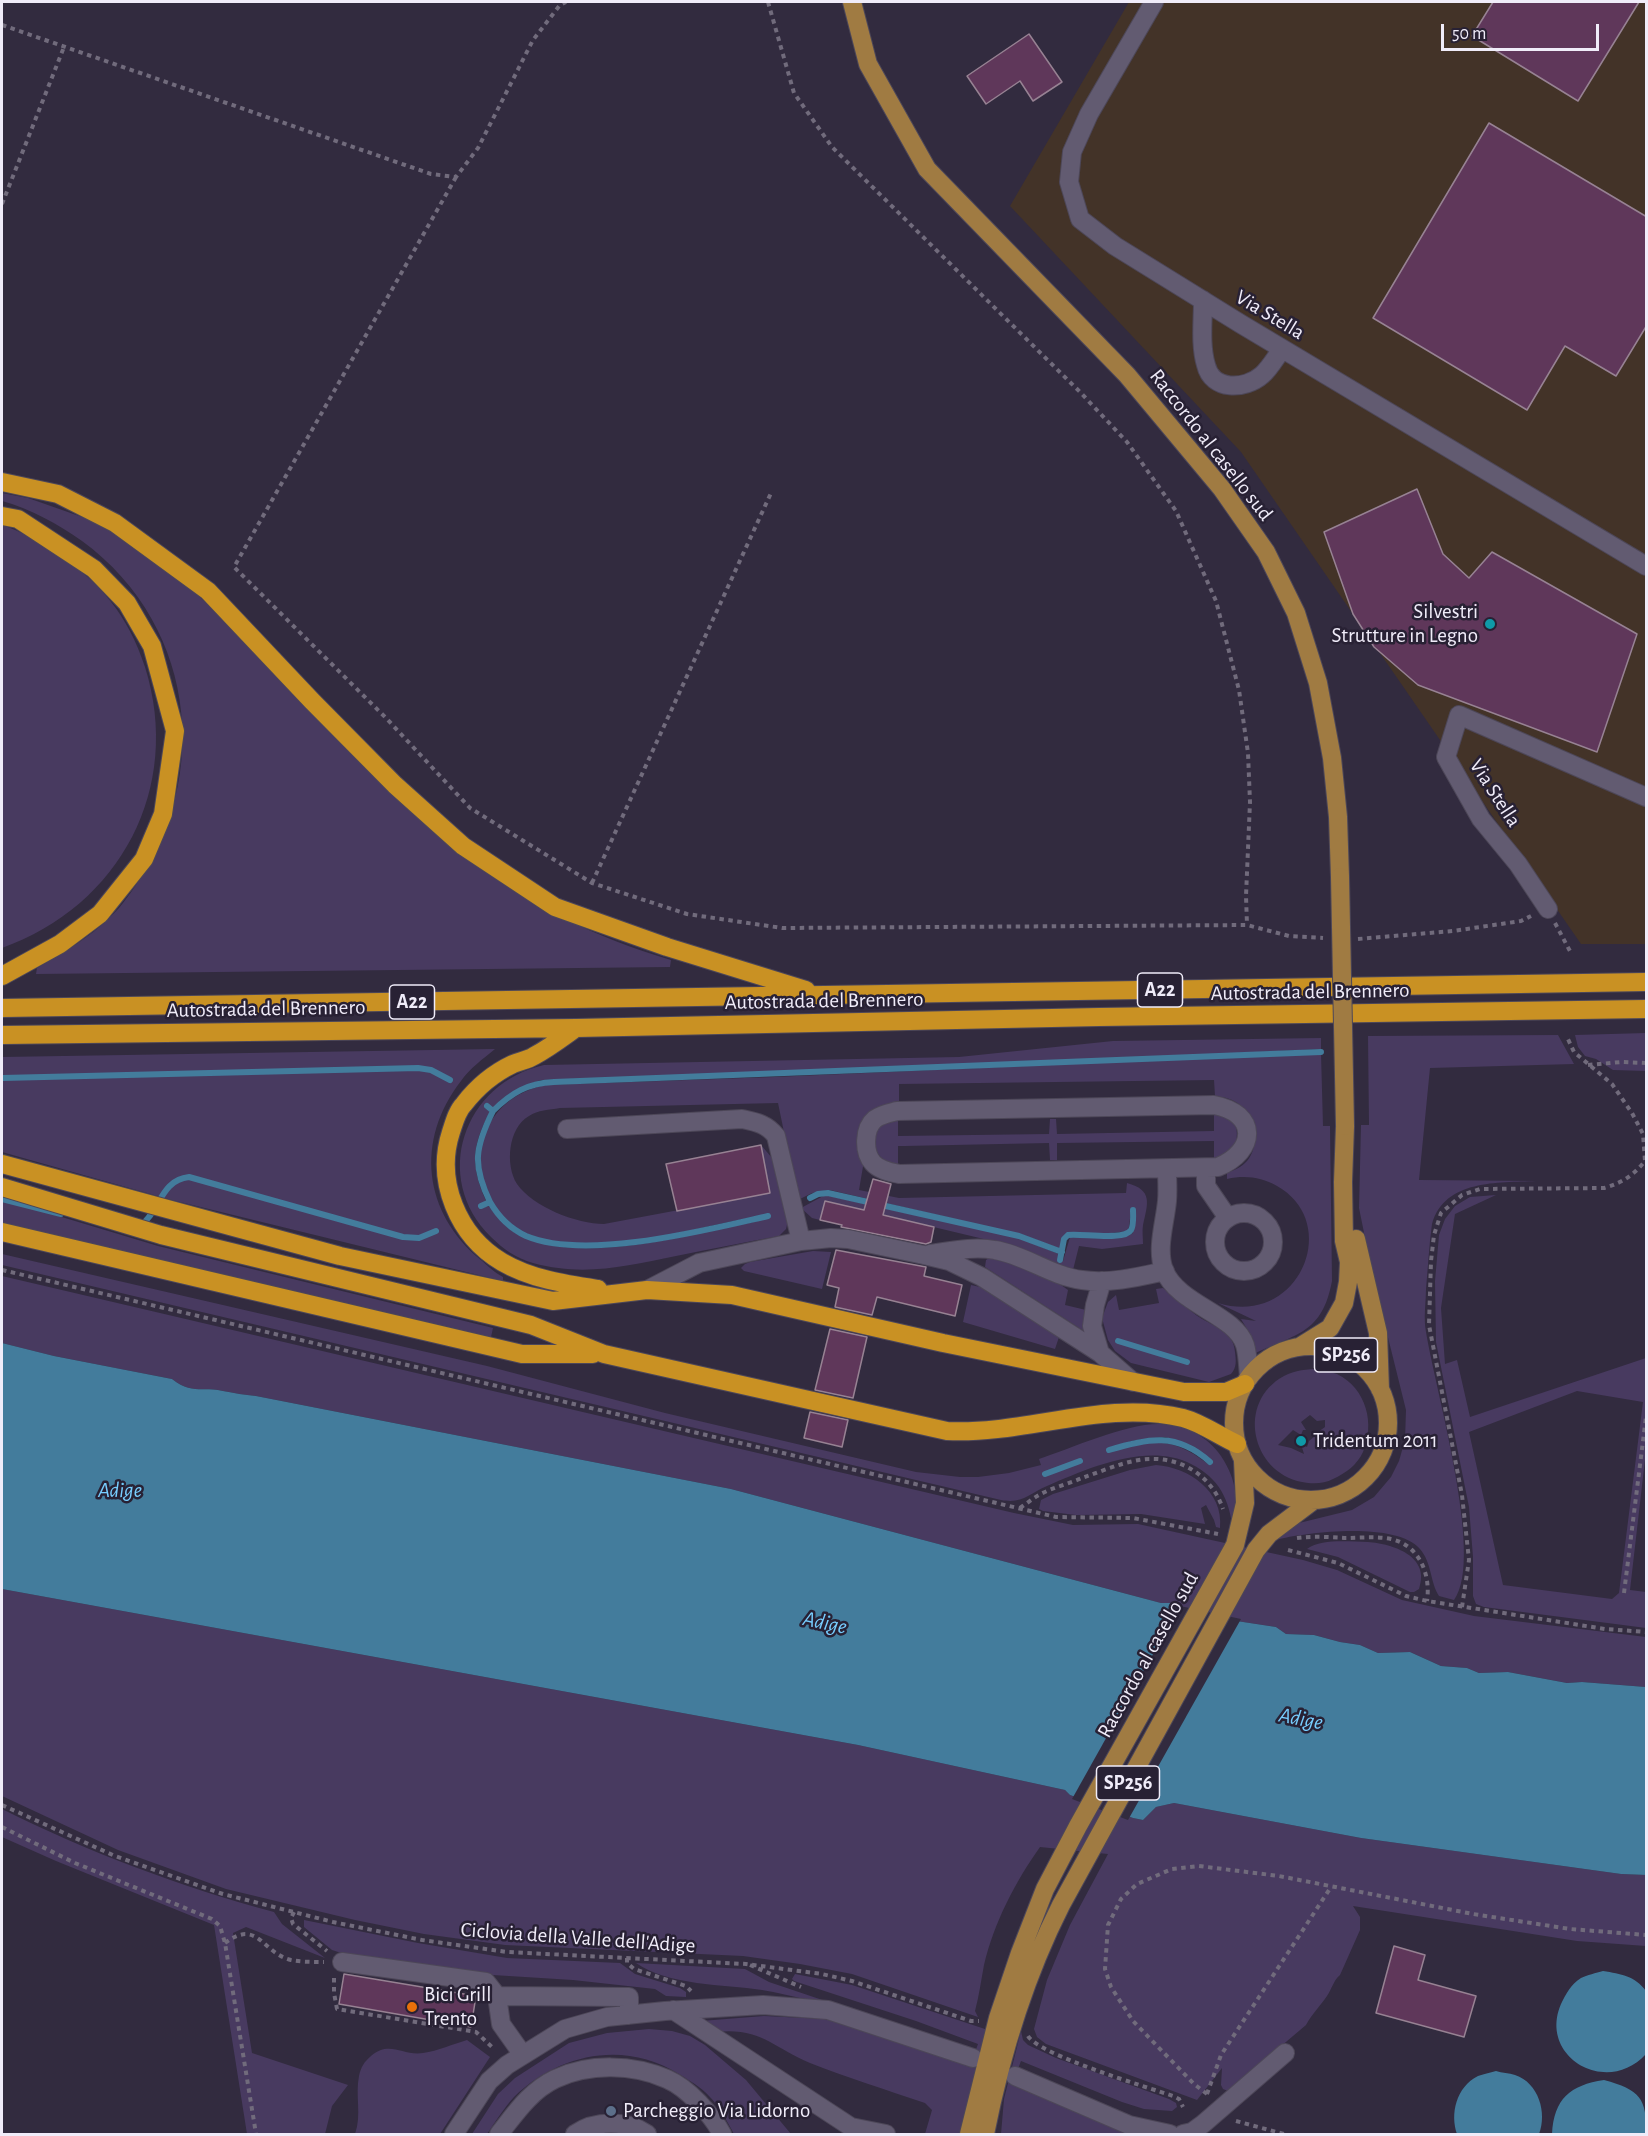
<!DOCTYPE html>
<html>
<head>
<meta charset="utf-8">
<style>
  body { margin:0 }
  #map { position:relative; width:1648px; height:2136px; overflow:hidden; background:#322b3f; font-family:"Alegreya Sans",sans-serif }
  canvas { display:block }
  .frame { position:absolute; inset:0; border:3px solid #f0ecf9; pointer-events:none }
  .scale { position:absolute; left:1441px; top:24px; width:158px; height:27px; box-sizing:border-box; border:3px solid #f0ecf9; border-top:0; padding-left:8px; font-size:18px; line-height:21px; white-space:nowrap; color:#f0ecf9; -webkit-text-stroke:4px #282134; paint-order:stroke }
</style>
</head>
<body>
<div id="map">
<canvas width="1648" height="2136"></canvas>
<div class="frame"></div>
<div class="scale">50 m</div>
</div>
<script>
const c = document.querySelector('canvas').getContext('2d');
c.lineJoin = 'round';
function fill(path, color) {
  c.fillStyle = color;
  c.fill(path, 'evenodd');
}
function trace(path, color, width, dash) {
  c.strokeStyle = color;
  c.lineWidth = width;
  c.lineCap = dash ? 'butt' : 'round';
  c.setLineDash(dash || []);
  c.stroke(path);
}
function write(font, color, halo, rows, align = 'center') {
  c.font = font + ' "Alegreya Sans",sans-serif';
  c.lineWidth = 5;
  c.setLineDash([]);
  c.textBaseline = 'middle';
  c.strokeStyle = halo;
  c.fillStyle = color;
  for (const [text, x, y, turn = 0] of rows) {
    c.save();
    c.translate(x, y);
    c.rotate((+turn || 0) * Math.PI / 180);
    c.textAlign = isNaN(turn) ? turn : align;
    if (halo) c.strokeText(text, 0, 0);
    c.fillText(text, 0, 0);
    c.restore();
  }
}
fill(new Path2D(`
  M1129,2H1646V944H1581L1241,452L1010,206Z`), '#433328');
fill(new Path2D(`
  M2,493L28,498L99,523L128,541L191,589L222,617L470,860C536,907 593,937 671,960L670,967L36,974L37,968C68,950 101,931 123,903C214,790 201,628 82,541C58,524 31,509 2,501Z
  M2,525C21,531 37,541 54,552C100,581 128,615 145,667C183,788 120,906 2,948Z
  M1646,1033V1071L1613,1070L1596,1059L1585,1056L1578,1047L1575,1035Z
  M1558,1035L1574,1064L1430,1068L1419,1180L1536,1181C1498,1183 1445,1179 1432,1224C1429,1246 1428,1267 1426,1289C1426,1301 1424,1313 1425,1325C1432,1380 1486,1558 1454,1600L1439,1596C1430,1582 1432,1563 1420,1549C1396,1521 1307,1532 1275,1540L1299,1523L1352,1510L1374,1497L1391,1477L1399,1461L1405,1440L1406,1410L1373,1277L1359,1208L1361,1125H1369L1368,1036Z
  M1321,1038V1049L988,1065L541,1080C522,1086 506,1094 493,1109L488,1105L485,1108L490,1112C471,1146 471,1167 486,1201L481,1204L482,1208L489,1206C496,1215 504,1226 514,1232C575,1268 684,1235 749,1223L768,1218V1215C696,1225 612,1258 538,1238C459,1216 459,1102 546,1085L774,1077L1321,1053L1323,1126H1330L1332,1281C1322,1334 1297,1333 1254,1354L1253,1339L1241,1319L1256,1321L1218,1303C1299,1328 1343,1223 1277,1186C1261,1177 1245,1175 1227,1179V1173C1234,1170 1242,1167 1247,1161C1260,1147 1255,1118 1241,1106C1234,1099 1224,1097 1215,1096L1214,1080L899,1084V1101L884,1105L872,1114L859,1190L899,1198L1126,1193L1127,1183C1153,1190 1148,1203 1143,1225C1142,1231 1143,1238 1143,1244L1102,1249L1079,1246L1073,1270L992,1241L825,1201L820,1220L812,1218L801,1208L825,1195L1019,1238L1059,1254L1058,1259L1063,1261L1070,1237L1105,1238L1132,1234L1134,1229L1135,1210H1131L1129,1227L1127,1231L1104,1234L1069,1233L1064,1238L1061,1249L1023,1235L830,1190L812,1193L798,1200L778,1103L560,1108C549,1110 538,1110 529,1116C508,1128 505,1165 517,1184C533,1207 577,1224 604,1224L770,1193L761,1145L772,1158L788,1221L786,1229L779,1236C745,1242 711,1249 676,1256C626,1266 584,1277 533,1263C516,1258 503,1249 491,1237C431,1178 463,1083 544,1065L959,1057L1113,1041Z
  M495,1049C483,1059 470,1068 461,1081C415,1140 423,1213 481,1260C488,1266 495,1273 503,1277V1281L172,1200L2,1152V1057Z
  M1214,1112C1236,1119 1240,1126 1235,1148L1214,1159V1141L1057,1143V1160H1050L1049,1143L904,1146H898V1167C883,1162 871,1152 876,1135C877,1131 880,1124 884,1122C887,1120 894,1119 898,1118V1136L1049,1134L1050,1119H1056L1057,1134L1214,1131Z
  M1496,1195L1455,1214L1441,1308L1445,1364L1457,1360L1470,1417L1646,1358V1451L1630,1590L1646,1592V1628L1484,1607L1476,1604L1473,1596V1557L1469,1507L1436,1342L1435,1281L1439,1235L1445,1219L1455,1206L1470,1197ZM1577,1391L1643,1402L1619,1593L1612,1599L1503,1585L1469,1432Z
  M2,1199L158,1246L493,1328L491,1337L2,1223Z
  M813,1251L831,1252L822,1289L744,1271L741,1268L745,1264L750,1262Z
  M2,1254L487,1366L665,1413L916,1472L960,1477H978L1009,1473L1041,1465L1039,1459C1072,1448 1125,1424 1158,1424C1182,1423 1208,1436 1221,1456C1238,1482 1238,1501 1233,1530C1229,1499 1220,1479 1191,1464C1147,1442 1089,1468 1047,1486C1028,1494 1023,1504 1001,1500L2,1265ZM1165,1437L1188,1444L1211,1461L1208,1464C1172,1436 1151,1439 1110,1452L1108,1448L1136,1440Z
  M989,1258L1009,1262L1061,1285L1068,1290L1065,1305L1086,1310L1087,1333L985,1267L986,1260Z
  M2,1276L1014,1513L1073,1525L1138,1524L1303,1560L1337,1570L1402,1600L1474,1616L1646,1637V1687L1582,1682L1567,1683L1508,1672L1479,1673L1467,1668L1441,1666L1410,1652L1378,1653L1360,1645L1340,1642L1314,1635L1286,1634L1276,1627L1217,1618L1171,1607L1170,1603H1161L731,1489L256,1396C244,1395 235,1393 223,1391C202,1386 192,1395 172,1379L54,1356L2,1343Z
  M971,1285L980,1287L1059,1337L1055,1349L963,1322Z
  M1163,1288C1175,1296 1185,1307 1196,1315C1212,1326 1234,1331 1235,1352C1236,1361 1237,1367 1231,1374L1209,1382L1131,1363L1115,1351L1108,1340L1102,1318L1108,1302L1116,1295L1119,1310L1159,1303L1156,1289Z
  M1320,1369C1325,1371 1332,1372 1337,1374C1367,1389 1375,1424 1363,1452C1357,1465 1346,1473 1333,1479C1324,1484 1312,1484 1302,1482C1251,1472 1236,1402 1284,1376C1295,1370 1307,1369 1320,1369ZM1310,1415L1317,1421L1325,1420V1427L1318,1432V1438L1314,1437L1309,1441L1307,1447L1301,1444L1304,1454L1291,1448L1278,1445L1293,1430L1301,1435L1303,1430H1306L1301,1422Z
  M1156,1465C1188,1467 1224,1491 1220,1528L1216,1527L1214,1520L1206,1505L1201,1508L1205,1524L1141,1514L1076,1515L1043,1511L1039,1509L1041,1500L1053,1494L1130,1470Z
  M1368,1542C1393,1544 1431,1556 1419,1589L1414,1592H1410L1338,1557L1307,1549C1322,1538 1350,1542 1368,1542Z
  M2,1589L858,1745L1065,1790L1070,1795L1133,1818L1143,1820L1156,1807L1174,1803L1361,1838L1621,1874L1646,1875V1946L1577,1941L1353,1906L1360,1917V1930L1340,1975C1333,1981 1332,1989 1327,1996C1320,2006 1312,2014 1306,2025L1228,2091L1223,2089L1221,2085L1222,2068L1197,2100L1046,2044L1037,2037L1034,2029L1047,1980L1070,1925L1108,1854L1040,1847C1015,1882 994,1923 984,1965C981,1981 979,1996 975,2011L978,2017L852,1974L800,1964L743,1956L505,1945L424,1934L355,1920L226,1889L118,1850L2,1796Z
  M2,1809C88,1852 181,1887 274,1912L282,1924L325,1958L246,1927L233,1933L252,2053L348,2085L332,2106L325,2134H247L214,1925L56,1861L2,1837Z
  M304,1920L418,1943L507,1958L620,1963L635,1974L680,1988L686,1992V1997L666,1996L655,1989L573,1980L493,1975L357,1958L332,1950L304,1927Z
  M636,1963L745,1969L769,1982L852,2010C822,2004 792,1995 762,1990C723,1984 669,1986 636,1963Z
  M795,1974L852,1985L988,2030L962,2134H925L932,2110L925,2103C887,2090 848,2078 810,2063C772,2047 761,2027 715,2032L701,2021L764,2016L825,2019L917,2046L970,2066L978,2044L916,2021L794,1981L792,1979Z
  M649,2029L672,2031L690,2036L705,2045L746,2080L791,2134H734C727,2121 720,2107 709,2096C701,2087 690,2081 679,2074C625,2040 559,2053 514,2097C504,2108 495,2122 487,2134H472L498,2094L515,2078L569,2043L607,2033Z
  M1021,2031L1023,2040L1028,2045L1056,2058L1169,2099L1176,2103L1177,2107L1172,2111L1144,2109L1122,2102L1021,2061L1013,2082L1132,2134H1001L1004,2099Z
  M467,2040L490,2057L440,2134H355C362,2115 355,2096 359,2076C361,2067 364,2062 371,2056C390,2040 402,2056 423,2053C438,2051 453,2044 467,2040Z`), '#483a60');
fill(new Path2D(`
  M2,1343L54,1356L172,1379C192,1395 202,1386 223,1391C235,1393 244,1395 256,1396L731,1489L1161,1603H1171V1607L1217,1618L1276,1627L1286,1634L1314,1635L1340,1642L1360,1645L1378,1653L1410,1652L1441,1666L1467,1668L1479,1673L1508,1672L1567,1683L1582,1682L1646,1687V1875L1621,1874L1361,1838L1174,1803L1156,1807L1143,1820L1133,1818L1070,1795L1065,1790L858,1745L2,1589Z
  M1603,1971C1621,1974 1635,1976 1646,1991V2054C1607,2097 1538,2057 1561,2004C1566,1994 1571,1984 1581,1978C1587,1975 1596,1973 1603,1971Z
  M1496,2071C1502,2073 1509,2073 1515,2075C1539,2083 1547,2113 1539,2134H1457C1450,2114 1456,2087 1478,2076C1483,2074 1490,2073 1496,2071Z
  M1604,2080C1640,2090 1647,2098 1646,2134H1552C1554,2099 1570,2085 1604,2080Z`), '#437c9c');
fill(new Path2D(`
  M1180,1606L1241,1619L1128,1820L1072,1799Z`), '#322b3f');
trace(new Path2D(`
  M2,1078L418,1068L431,1070L450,1080
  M487,1106L493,1111C511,1093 528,1083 554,1082L1321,1052
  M810,1198L818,1194L828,1193L1019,1236L1062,1252
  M2,1199L61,1214
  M490,1202C472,1165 475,1147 493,1111
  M481,1206L490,1202C498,1216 511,1229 526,1236C586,1261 706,1230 768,1216
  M140,1226C160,1212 160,1180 189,1177L403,1237L419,1238L436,1231
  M1060,1260L1064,1239L1068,1235C1080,1233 1125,1241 1131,1230C1134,1225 1133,1215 1133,1210
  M1118,1341L1187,1362
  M1109,1450C1148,1438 1177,1432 1210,1462
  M1045,1474L1080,1461`), '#437c9c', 6);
const building = new Path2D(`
  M1493,2H1639L1578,101L1472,36Z
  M1029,34L1062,82L1033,101L1020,81L986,104L967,76Z
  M1489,123L1647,217V325L1616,376L1565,346L1527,410L1373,318Z
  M1417,489L1443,554L1469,578L1492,552L1637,634L1597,752L1418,685L1374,647L1353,614L1324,532Z
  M761,1145L770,1193L677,1211L666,1164Z
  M873,1179L891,1184L883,1215L934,1227L931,1242L926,1244L841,1227L842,1225L820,1220L825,1201L864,1210Z
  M836,1250L926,1267L924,1276L962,1285L955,1316L877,1297L872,1315L835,1307L839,1288L827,1285Z
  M830,1329L867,1337L853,1398L815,1390Z
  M810,1412L848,1420L842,1447L804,1438Z
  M1394,1946L1425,1955L1418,1980L1476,1996L1464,2037L1376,2013Z
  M344,1974L476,1996L471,2027L339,2004Z`);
fill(building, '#5f375a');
trace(building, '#978293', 1.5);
const minor = new Path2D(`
  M1154,2L1089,114L1072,152L1069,182L1080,219L1115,246L1241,324L1646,566
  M1203,300C1203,321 1200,345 1206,365C1212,391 1245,390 1262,375C1270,368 1276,357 1282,349
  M1548,909L1518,864L1481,819L1446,757L1459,715L1646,797
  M1214,1105C1258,1113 1257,1151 1218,1167L899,1174C890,1172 879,1170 873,1163C863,1152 864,1128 875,1119C882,1114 889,1113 897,1111Z
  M567,1129L742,1119C756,1122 767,1124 776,1136L801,1241
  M1206,1168V1186L1228,1218
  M1167,1169C1167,1179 1168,1191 1167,1201C1165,1223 1156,1249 1164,1270C1178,1305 1235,1314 1245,1345C1248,1355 1248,1367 1249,1377
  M1215 1242a29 29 0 1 1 58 0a29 29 0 1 1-58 0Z
  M930,1254C951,1251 974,1246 995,1250C1025,1255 1051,1276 1082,1280C1109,1284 1138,1277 1165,1271
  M1102,1281L1095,1305L1092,1326L1100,1353L1133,1382
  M647,1290L699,1263L801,1241L831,1238L848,1239L924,1255L949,1261L982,1277L1100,1353
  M342,1962L486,1982L497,1996
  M673,2010L851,2127L886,2134
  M523,2055L501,2024L497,1996L629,1997V2015
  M1015,2076L1129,2125L1170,2134
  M454,2134L489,2081L507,2065L565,2029L607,2017L665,2011L763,2005L828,2010L973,2058
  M499,2134C515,2114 530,2091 555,2079C589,2063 633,2064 667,2079C688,2088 712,2115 722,2134
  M575,2134C595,2120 627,2120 647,2134
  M1183,2134L1192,2132L1203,2124L1285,2053`);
const major = new Path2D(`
  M852,2L868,64L927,169L1127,375L1222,489L1266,552L1296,613L1318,683L1332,758L1338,817L1340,877
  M1356,1239L1378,1333L1380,1389
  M1301,1346L1330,1328L1344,1303L1348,1282L1349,1262L1344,1241L1343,1182L1345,1126
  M1234 1423a77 77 0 1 1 154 0a77 77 0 1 1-154 0Z
  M969,2134L998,2018L1020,1953L1045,1889L1078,1826L1235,1545L1245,1503L1243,1461
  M985,2134C1001,2054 1024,1978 1061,1905L1256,1550L1269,1534L1314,1500`);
const highway = new Path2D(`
  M2,482L58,494L115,523L208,591L312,701L395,785L463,846L555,907L667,947L806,990
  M2,516L18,519L94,569L127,603L152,646L175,731L163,814L144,859L100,914L60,944L2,976
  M2,1008L1646,982
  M576,1028C562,1038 549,1048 534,1056C528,1060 520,1061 513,1064C494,1073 477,1087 464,1104C457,1111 454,1123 451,1132C435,1181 458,1236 502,1262C531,1279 565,1284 598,1289
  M2,1035L576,1028L1099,1017L1646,1009
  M2,1164L340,1256L553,1301L647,1290L732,1295L943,1343L1184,1392H1226L1245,1384
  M2,1187L161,1235L531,1325L604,1354L947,1431C1026,1435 1105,1399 1183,1418C1202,1423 1219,1436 1237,1444
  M2,1232L522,1354H593`);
trace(minor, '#4d4758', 20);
trace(major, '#4d4758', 20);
trace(highway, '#4d4758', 20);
trace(new Path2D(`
  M768,2L794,93L832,147L1080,392L1127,442L1176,511L1216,601L1239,690L1248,753L1250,802L1246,896L1247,925
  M2,25L431,174L456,177L478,148L533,40L560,5L566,2
  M456,177L234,567L386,718L470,808L592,883L687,914L782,928L1247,925L1289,936L1323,938
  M2,204L64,47
  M592,883L771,493
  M1555,923L1571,953
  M1358,939L1453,931L1521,921L1531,916
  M1588,1065L1621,1062L1646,1063
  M2,1270L1056,1517L1133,1518L1218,1534
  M1020,1508C1026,1504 1032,1499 1039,1495C1051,1488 1068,1484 1082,1478C1100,1472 1120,1463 1139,1460C1176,1454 1211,1473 1223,1509
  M1297,1538C1312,1536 1329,1537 1344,1538C1359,1538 1376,1536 1391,1539C1419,1545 1431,1574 1427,1601
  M1288,1550L1338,1563L1406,1596L1427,1601L1605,1629L1646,1632
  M1624,1593L1646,1417
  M1462,1607L1469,1560L1462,1495L1429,1325L1431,1261L1434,1235L1441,1213L1462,1195L1480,1189L1604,1188C1622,1183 1634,1175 1645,1161L1643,1134L1632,1113L1612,1084L1574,1052L1567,1037
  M2,1805L115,1856L223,1894L333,1922L422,1940L507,1952L746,1964L822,1974L852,1981L971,2021H979
  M2,1827L75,1863L212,1919L220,1926L225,1943L256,2134
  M294,1912L291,1918L293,1924L327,1951
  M225,1943C258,1918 262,1953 291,1960C301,1962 313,1962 324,1962
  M627,1958V1963L634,1969L686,1986L691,1991
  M750,1965L801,1987
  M334,1978V1993L337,2009L476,2032L492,2047
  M1028,2036C1039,2055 1147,2087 1173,2096L1179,2099L1183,2107
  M1207,2094L1194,2084L1133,2021L1111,1987L1105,1969L1108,1925L1121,1899L1137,1884L1172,1869L1199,1866L1279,1876L1473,1914L1570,1929L1646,1935
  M1207,2094L1221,2055L1331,1887
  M1236,2121L1284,2134`), '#716b7c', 4, [4.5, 4.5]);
trace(minor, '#625b71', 18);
trace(major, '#a07b42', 18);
trace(highway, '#c99123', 18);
const majorBridge = new Path2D(`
  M1340,877L1345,1126`);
trace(majorBridge, '#4d4758', 20, []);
trace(majorBridge, '#a07b42', 18);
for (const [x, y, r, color] of [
  [1490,624,6,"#0f9aa8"],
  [1301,1441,6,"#0f9aa8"],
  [412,2007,6,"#e8710a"],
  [611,2111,6,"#5c6f8a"]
]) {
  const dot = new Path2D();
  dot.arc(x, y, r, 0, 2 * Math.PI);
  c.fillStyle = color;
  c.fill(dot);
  trace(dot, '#282134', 2);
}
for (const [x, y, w] of [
  [1160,990,45],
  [412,1002,45],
  [1346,1355,63],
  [1128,1783,63]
]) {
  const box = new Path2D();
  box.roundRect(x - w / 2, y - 17, w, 34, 4.5);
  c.fillStyle = '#282134';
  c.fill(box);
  trace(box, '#f0ecf9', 1.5);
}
write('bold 20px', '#f0ecf9', null, [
  ["A22",1160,990],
  ["A22",412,1002],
  ["SP256",1346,1355],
  ["SP256",1128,1783]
]);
write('21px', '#f0ecf9', '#282134', [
  ["Via Stella",1270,315,31],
  ["Raccordo al casello sud",1211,445,52],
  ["Via Stella",1495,793,57],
  ["Autostrada del Brennero",1310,992,-1],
  ["Autostrada del Brennero",824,1001,-1],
  ["Autostrada del Brennero",266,1009,-1],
  ["Raccordo al casello sud",1148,1655,-61],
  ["Ciclovia della Valle dell'Adige",578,1938,4]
]);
write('21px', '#f0ecf9', '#282134', [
  ["Silvestri",1478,612,"right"],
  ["Strutture in Legno",1478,636,"right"],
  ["Tridentum 2011",1313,1441],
  ["Bici Grill",424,1995],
  ["Trento",424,2019],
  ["Parcheggio Via Lidorno",623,2111]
], 'left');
write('italic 22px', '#77cdfe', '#282134', [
  ["Adige",120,1490],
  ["Adige",825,1623,12],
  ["Adige",1301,1719,11]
]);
</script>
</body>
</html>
